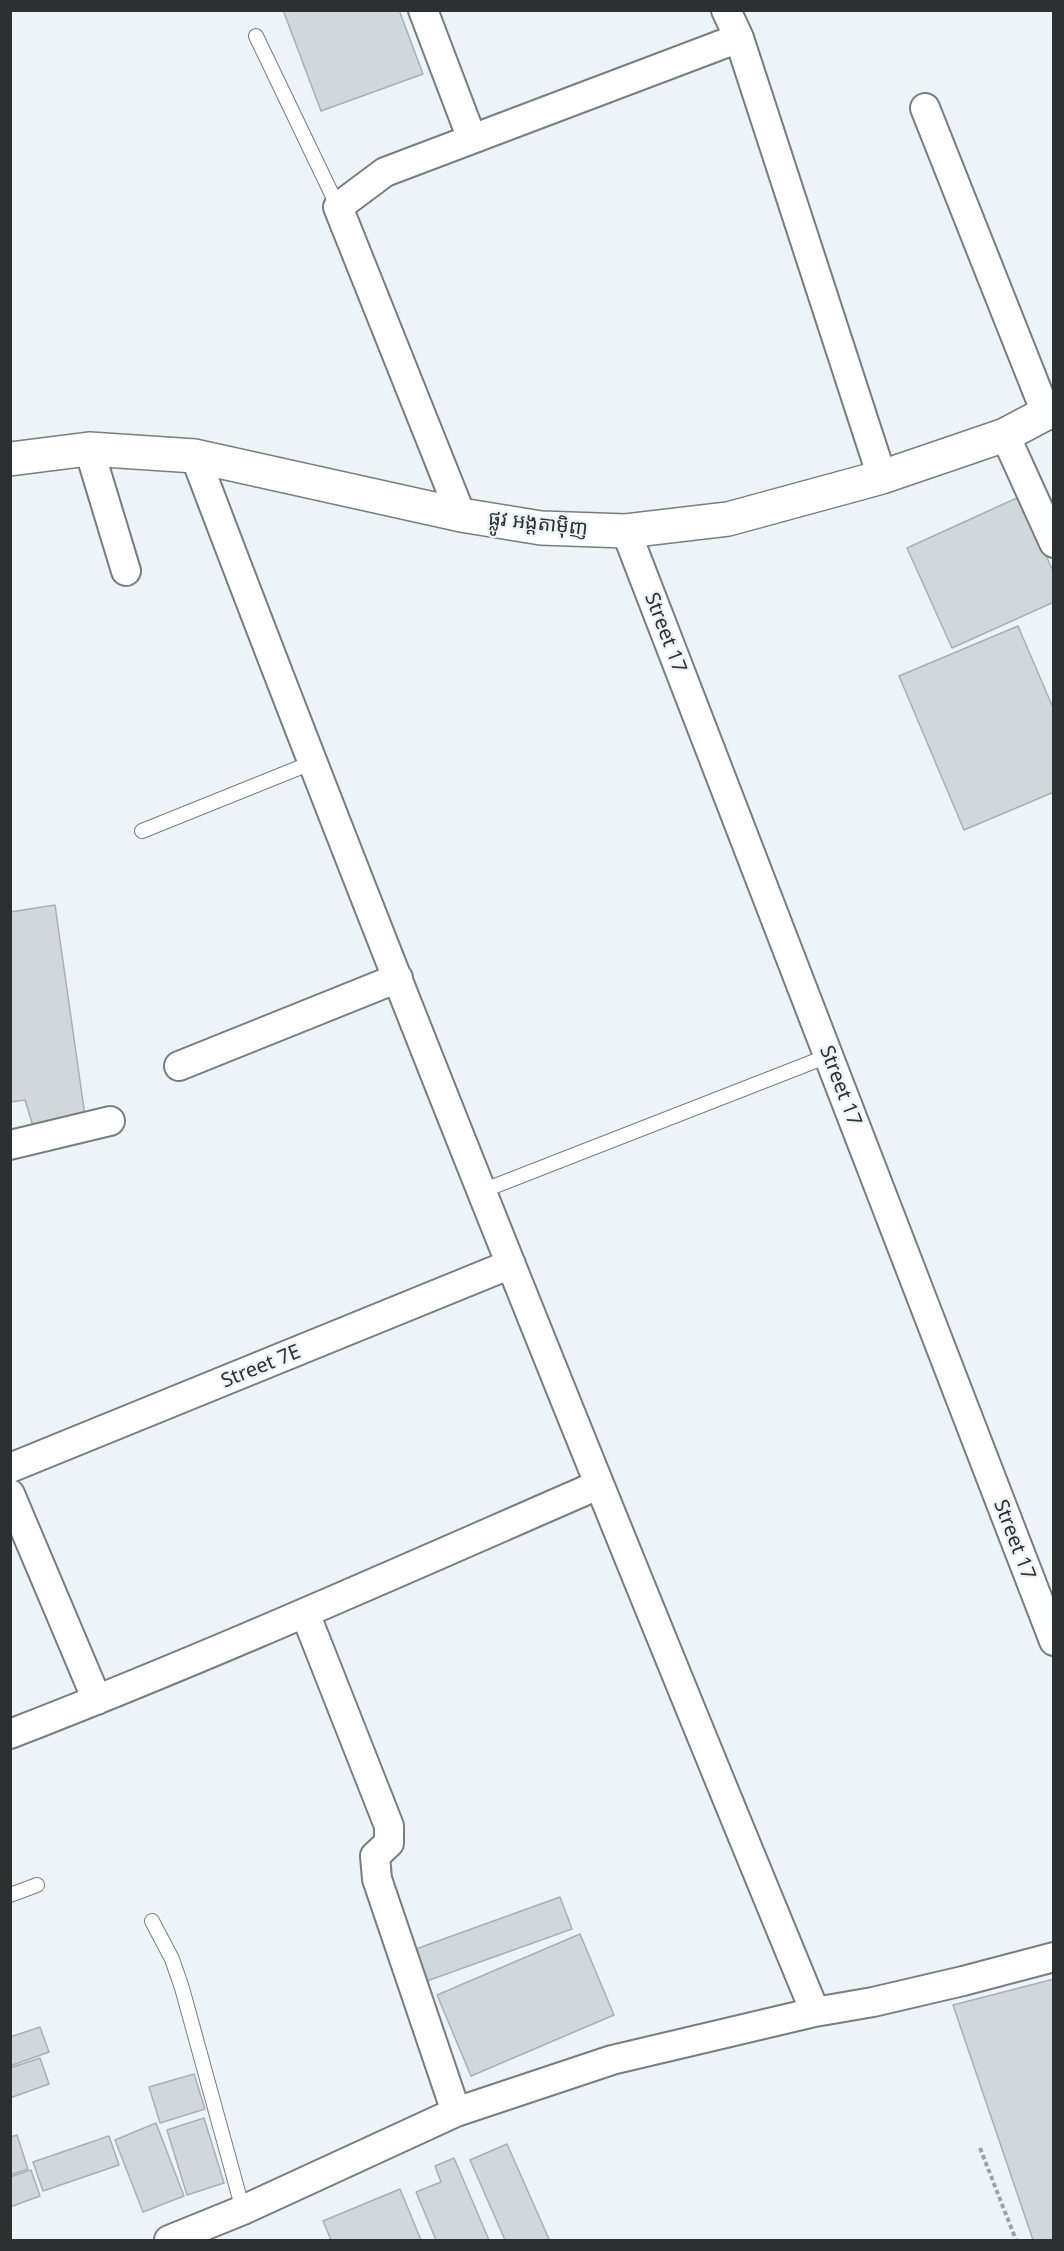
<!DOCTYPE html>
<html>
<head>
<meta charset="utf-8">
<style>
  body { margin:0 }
  #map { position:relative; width:1064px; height:2251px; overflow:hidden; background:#edf4f7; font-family:Georgia,serif }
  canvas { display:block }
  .frame { position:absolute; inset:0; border:12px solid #2d3031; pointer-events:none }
</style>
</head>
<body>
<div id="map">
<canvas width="1064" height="2251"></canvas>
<div class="frame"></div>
</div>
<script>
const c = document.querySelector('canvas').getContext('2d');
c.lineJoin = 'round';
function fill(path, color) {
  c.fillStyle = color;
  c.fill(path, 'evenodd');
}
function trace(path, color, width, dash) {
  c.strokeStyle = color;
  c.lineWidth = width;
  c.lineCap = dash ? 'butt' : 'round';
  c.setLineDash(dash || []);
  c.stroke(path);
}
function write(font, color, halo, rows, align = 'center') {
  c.font = font + ' Georgia,"Noto Sans Khmer",serif';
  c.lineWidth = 5;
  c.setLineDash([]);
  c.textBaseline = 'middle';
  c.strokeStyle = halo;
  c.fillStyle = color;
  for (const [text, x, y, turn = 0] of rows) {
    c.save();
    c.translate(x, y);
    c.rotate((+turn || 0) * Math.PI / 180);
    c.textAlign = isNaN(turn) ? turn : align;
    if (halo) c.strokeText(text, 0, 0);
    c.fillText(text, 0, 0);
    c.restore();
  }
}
const building = new Path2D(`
  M283,10H399L423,74L321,111Z
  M1019,497L1054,573V602L952,648L907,548Z
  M1018,626L1054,710V792L964,830L899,676Z
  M55,905L86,1123L33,1126L25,1100L10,1102V912Z
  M560,1897L572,1929L424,1982L413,1950Z
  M580,1934L614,2015L471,2076L437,1995Z
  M1054,1979V2240H1033L953,2005Z
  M40,2027L49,2052L10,2066V2037Z
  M40,2058L49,2084L10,2098V2068Z
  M194,2074L205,2109L160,2123L149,2087Z
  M204,2118L224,2183L187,2195L167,2130Z
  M156,2123L184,2196L143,2212L115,2140Z
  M17,2135L28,2169L10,2175V2137Z
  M109,2136L119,2165L43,2191L33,2162Z
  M507,2144L549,2239L546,2240H505L470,2160Z
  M454,2158L489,2240H436L416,2192L441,2182L435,2166Z
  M31,2170L40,2196L10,2207V2177Z
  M400,2189L421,2240H331L323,2221Z`);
fill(building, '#d1d8db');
trace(building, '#aab0b3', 1.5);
const service = new Path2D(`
  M256,36L338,207
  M142,831L311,763
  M482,1191L828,1056
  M10,1895L37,1885
  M152,1921L172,1959L182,1988L243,2210`);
const minor = new Path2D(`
  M423,10L472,139
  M726,10L739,38L882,477
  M925,108L1046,413
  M1005,435L1054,543
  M89,449L126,571
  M195,456C393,978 602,1496 815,2012
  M461,515L338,207L385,172L739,38
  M626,531L1054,1641
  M179,1066L398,978
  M10,1145L110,1121
  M10,1468L511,1264
  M10,1494L97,1700
  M305,1613L389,1826V1843L375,1856L377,1879L456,2112
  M10,1734C209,1657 403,1570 598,1485
  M169,2240L243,2210L456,2112L612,2060L815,2012L873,2002L963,1981L1054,1957`);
const tertiary = new Path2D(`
  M10,459L89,449L195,456L461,515L541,528L626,531L728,519L882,477L1005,435L1054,409`);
trace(service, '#777e80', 16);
trace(minor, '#777e80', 32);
trace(tertiary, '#777e80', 36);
trace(new Path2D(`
  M980,2148L1016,2240`), '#9da2a4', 4, [4.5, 3]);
trace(service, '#fff', 14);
trace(minor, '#fff', 28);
trace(tertiary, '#fff', 33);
write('20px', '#2d3031', '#edf4f7', [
  ["ផ្លូវ អង្តតាម៉ិញ",538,524,6],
  ["Street 17",665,633,69],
  ["Street 17",840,1086,69],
  ["Street 7E",261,1367,-22],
  ["Street 17",1014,1540,69]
]);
</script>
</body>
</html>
